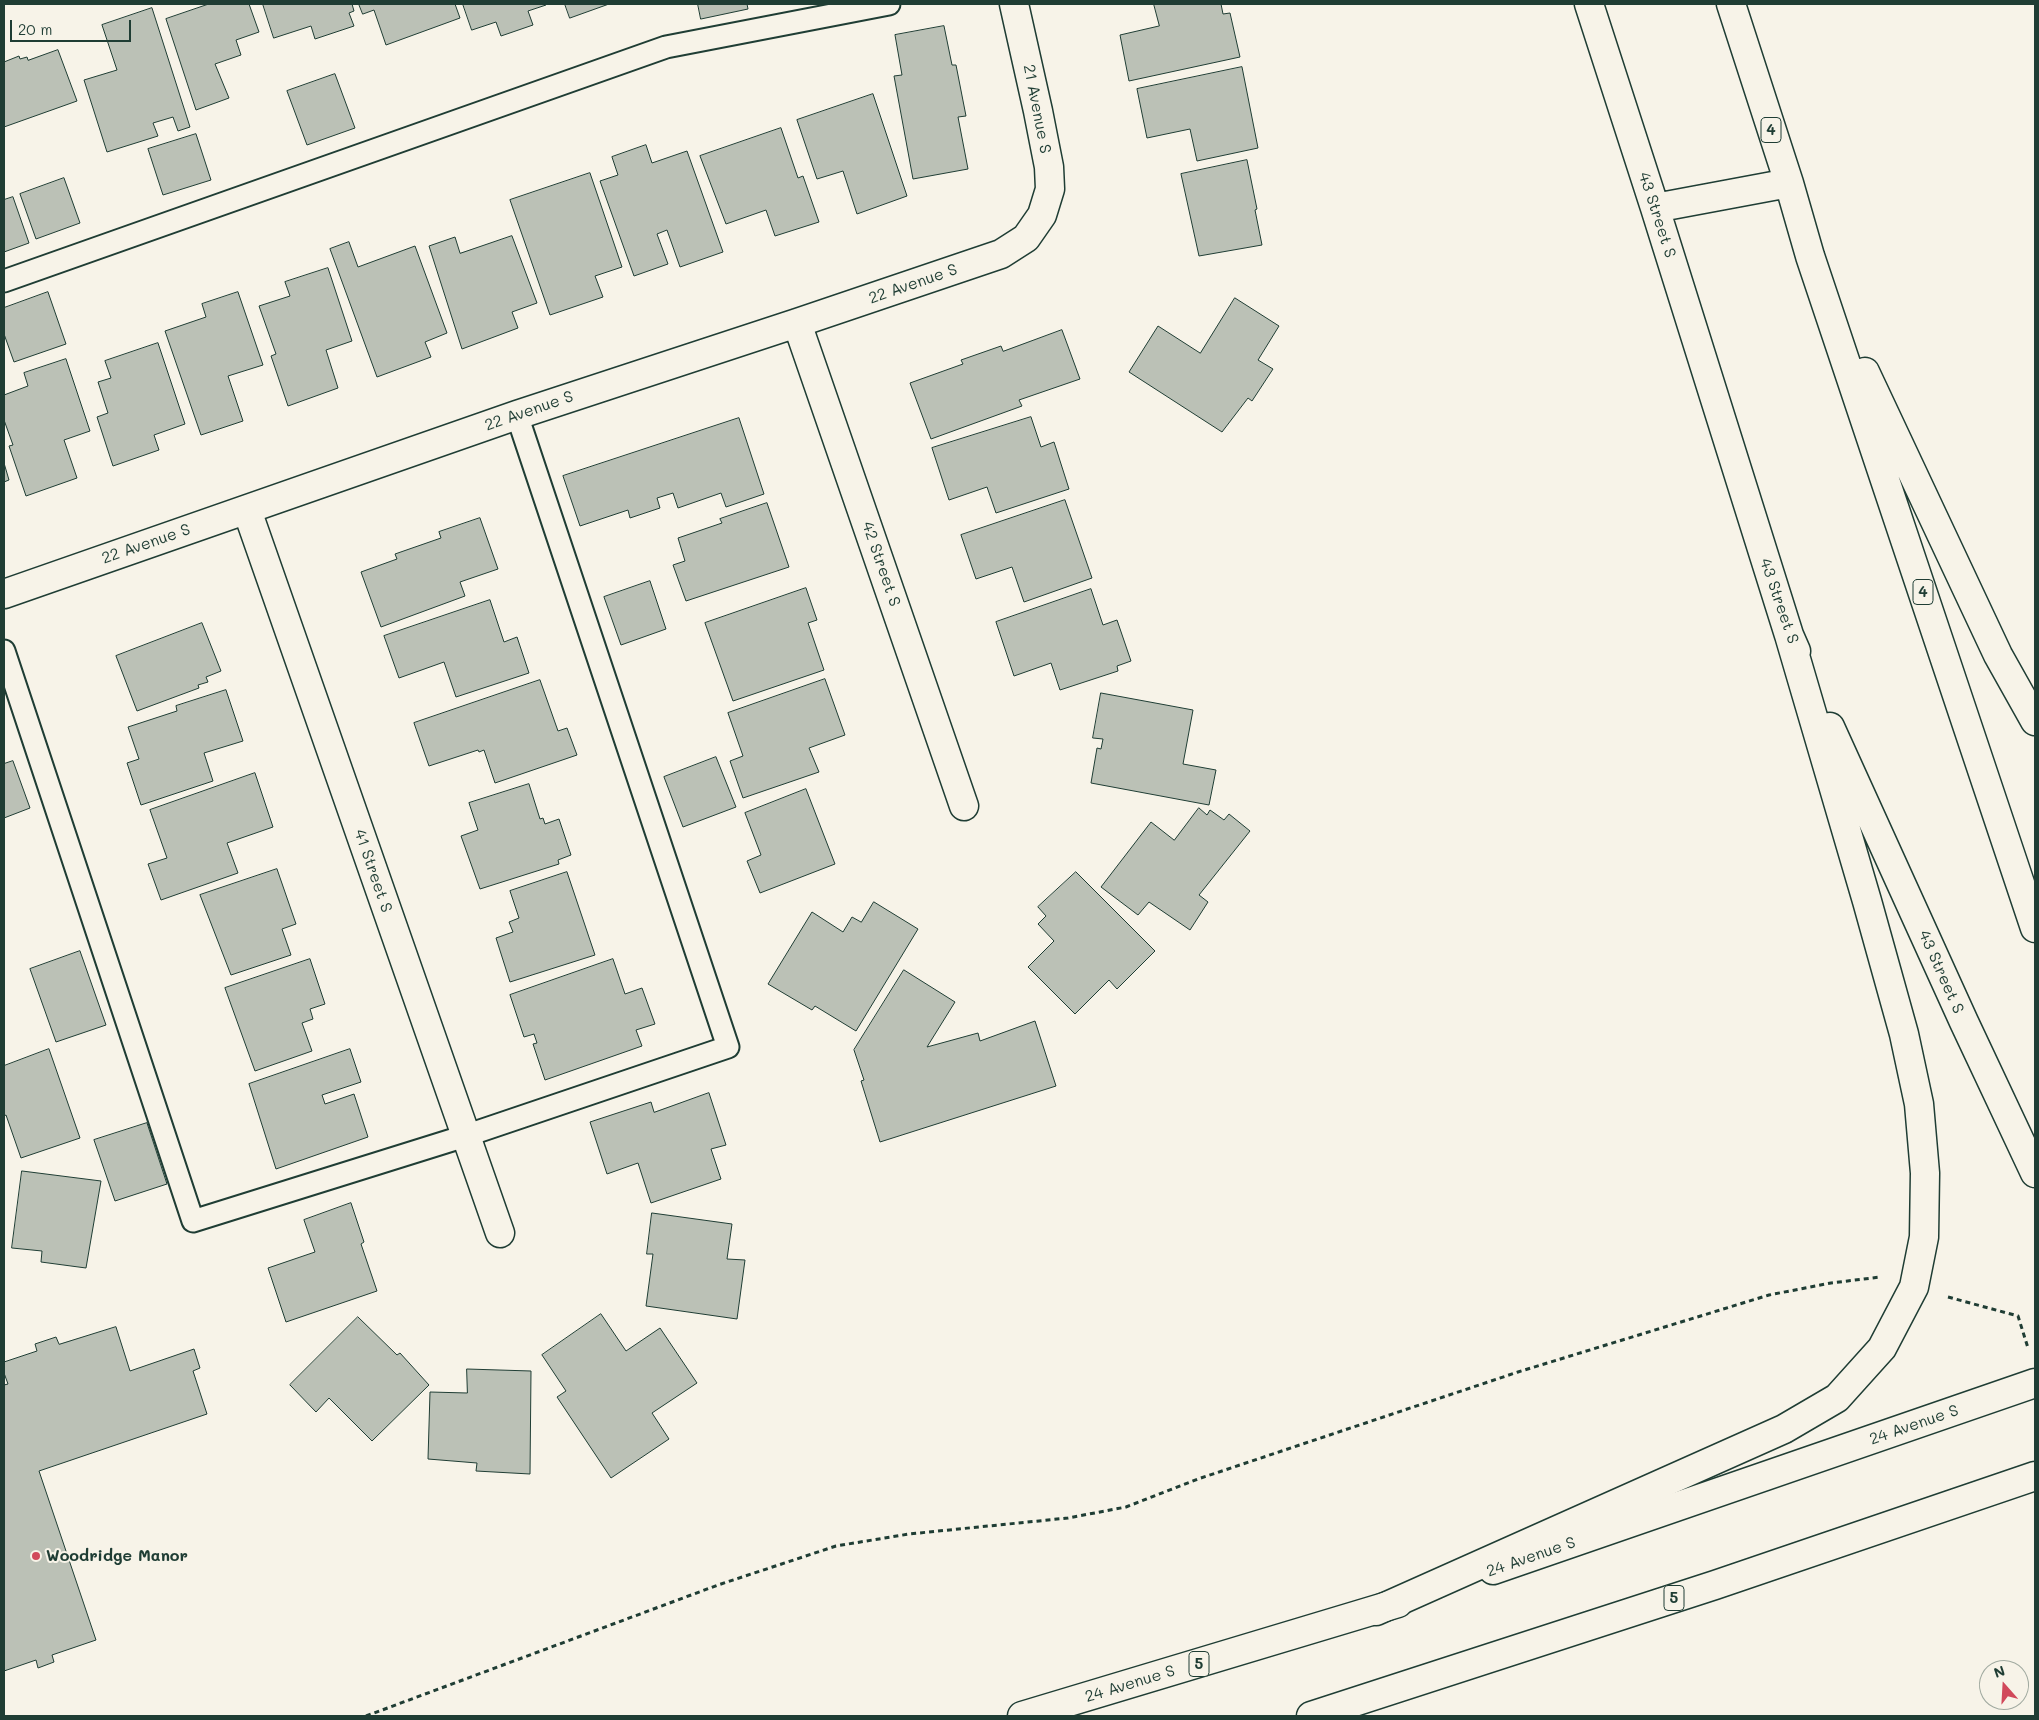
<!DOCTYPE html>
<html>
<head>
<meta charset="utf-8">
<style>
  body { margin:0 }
  #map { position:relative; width:2039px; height:1720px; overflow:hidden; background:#f7f3e8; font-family:Mali,sans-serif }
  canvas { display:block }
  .frame { position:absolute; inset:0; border:5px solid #1f3d34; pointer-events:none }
  .north { position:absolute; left:1979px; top:1660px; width:50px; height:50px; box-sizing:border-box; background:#f7f3e8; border:1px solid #a1aaa0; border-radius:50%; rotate:341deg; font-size:14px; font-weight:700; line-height:20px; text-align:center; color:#1f3d34 }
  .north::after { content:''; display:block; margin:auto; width:18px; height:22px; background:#d1495b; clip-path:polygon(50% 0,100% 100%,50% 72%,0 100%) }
  .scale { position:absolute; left:10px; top:20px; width:121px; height:22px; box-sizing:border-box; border:2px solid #1f3d34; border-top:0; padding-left:6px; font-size:15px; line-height:18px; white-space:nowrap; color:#1f3d34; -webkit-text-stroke:4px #f7f3e8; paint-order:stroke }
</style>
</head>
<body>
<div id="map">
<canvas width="2039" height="1720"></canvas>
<div class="frame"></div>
<div class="north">N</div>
<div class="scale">20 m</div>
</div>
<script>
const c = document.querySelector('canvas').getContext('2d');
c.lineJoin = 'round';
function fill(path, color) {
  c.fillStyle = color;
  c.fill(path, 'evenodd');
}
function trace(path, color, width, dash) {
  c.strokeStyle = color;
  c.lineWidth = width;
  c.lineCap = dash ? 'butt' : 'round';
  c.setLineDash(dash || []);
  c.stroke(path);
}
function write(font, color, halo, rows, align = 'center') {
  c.font = font + ' Mali,sans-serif';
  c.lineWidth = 4;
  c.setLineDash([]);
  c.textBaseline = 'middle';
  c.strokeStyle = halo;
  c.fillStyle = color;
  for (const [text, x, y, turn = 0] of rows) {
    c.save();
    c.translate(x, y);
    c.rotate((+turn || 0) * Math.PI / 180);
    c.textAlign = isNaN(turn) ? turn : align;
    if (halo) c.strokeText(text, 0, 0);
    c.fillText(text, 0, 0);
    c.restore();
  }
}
const building = new Path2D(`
  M209,4H249L259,32L236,40L241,55L215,64L229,98L196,110L166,19Z
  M263,4H352L354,11L349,13L354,26L315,39L311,26L274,38Z
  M359,4H455L460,18L386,45L374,10L363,14Z
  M463,4H546V5L528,11L533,25L501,36L496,22L472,30Z
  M565,4H609L570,18Z
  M698,4H747L748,9L701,19Z
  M1154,4H1221L1223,14L1230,13L1240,57L1129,81L1120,35L1159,26Z
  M152,8L190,127L178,131L173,117L153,123L158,136L107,152L84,80L117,70L102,25Z
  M944,26L952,65H956L966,116L958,117L968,169L913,179L894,76L902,75L895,35Z
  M58,50L77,101L4,127V62L19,56L20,59L27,57L28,60Z
  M1242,67L1258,148L1197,161L1190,129L1147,138L1137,89Z
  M335,74L355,128L307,145L287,91Z
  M873,94L907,196L857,214L843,171L817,179L797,120Z
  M781,128L798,178L803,176L819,222L775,236L766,210L726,224L700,156Z
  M196,134L211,180L163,195L148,149Z
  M646,145L652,163L687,151L723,252L680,267L667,230L657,234L668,264L634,276L600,181L618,175L612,157Z
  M1247,160L1257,209L1255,210L1262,245L1199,256L1181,174Z
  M590,173L622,267L595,276L603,297L550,315L510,200Z
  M64,178L80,223L36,239L20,194Z
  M13,197L29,243L4,252V200Z
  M512,236L537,303L512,312L518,328L462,349L429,246L455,237L460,253Z
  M349,242L358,267L415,246L447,333L425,342L431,357L377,377L330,249Z
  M328,268L352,341L326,350L338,388L288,406L271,356L276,354L259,306L290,296L285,282Z
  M48,292L66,344L14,362L4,334V308Z
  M238,292L263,365L228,376L243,421L201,435L165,331L206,317L202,304Z
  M1235,298L1279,326L1258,360L1273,369L1252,401L1248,398L1222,432L1129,372L1158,326L1200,353Z
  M1062,330L1080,379L1019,400L1022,406L931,439L910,383L963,364L961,360L1001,346L1003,351Z
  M158,343L185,424L154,435L159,450L113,466L97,417L108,413L98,382L111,378L105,361Z
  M66,359L90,431L64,440L77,478L26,496L9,446L13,445L4,420V395L28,386L24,373Z
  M1031,417L1041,447L1054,442L1069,489L996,513L987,487L949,500L932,448Z
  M739,418L764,494L726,507L721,493L678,508L673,493L657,498L660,508L630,518L628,510L580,526L563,476Z
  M4,463L9,480L4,482Z
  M1065,500L1092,578L1024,602L1012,567L976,579L961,535Z
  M767,503L789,567L686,601L673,565L685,561L678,538L722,523L720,519Z
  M480,518L498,569L460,582L465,596L381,627L361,572L397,559L395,554L441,538L439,532Z
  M650,581L666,629L621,645L604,597Z
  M806,588L817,620L808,623L824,670L733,701L705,623Z
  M1091,589L1103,625L1117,620L1131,661L1117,666L1118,671L1060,690L1051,663L1014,676L996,622Z
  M490,600L504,642L517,637L529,673L456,697L444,662L399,678L384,636Z
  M202,623L221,671L206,677L208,682L198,685L199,688L137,711L116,656Z
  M825,679L845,735L809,748L819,772L743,798L730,761L743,756L728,713Z
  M540,680L558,731L567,728L577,755L495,783L484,750L479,752L478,750L429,766L414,723Z
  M226,690L243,741L204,753L213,781L141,805L127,763L139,759L128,727L177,711L176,706Z
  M1101,693L1193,710L1183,764L1216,770L1209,805L1091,783L1097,748L1101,749L1103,739L1093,738Z
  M716,757L736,807L683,827L664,777Z
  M13,761L30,808L4,818V764Z
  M255,773L273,827L227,843L238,873L161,900L148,864L167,858L150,810Z
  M529,784L540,819L543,818L545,824L559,819L571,855L558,860L559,864L480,889L461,836L478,830L469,803Z
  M806,789L835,864L760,893L747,861L761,855L745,813Z
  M1199,808L1207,815L1210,810L1224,820L1229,814L1250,831L1199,895L1208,902L1190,930L1149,902L1138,915L1101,887L1151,822L1174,840Z
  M277,869L296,924L282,929L291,955L231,975L200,895Z
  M567,872L595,955L510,982L496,938L513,932L509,922L519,918L510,891Z
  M1076,872L1155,951L1117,989L1109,980L1075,1014L1028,967L1054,941L1038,924L1046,916L1038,907Z
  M874,902L918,929L856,1031L815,1006L812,1010L768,984L812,912L843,932L852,917L861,922Z
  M80,951L106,1025L56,1042L30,969Z
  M310,959L325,1004L310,1009L313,1019L302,1023L312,1051L255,1071L225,988Z
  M613,959L625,994L642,988L655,1024L636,1030L642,1046L545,1080L533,1044L537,1043L534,1034L524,1037L510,995Z
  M904,970L955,1002L927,1047L978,1033L980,1041L1035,1021L1056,1086L880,1142L861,1081L864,1080L854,1050Z
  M49,1049L80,1138L21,1158L6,1115L4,1116V1066Z
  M350,1049L361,1082L322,1095L325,1104L354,1094L368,1137L276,1169L249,1084Z
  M709,1093L726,1145L711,1149L721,1179L651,1203L638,1163L607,1174L590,1122L651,1102L654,1112Z
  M147,1123L167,1184L115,1201L94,1140Z
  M22,1171L101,1181L86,1268L41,1262L42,1251L12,1248Z
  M351,1203L364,1242L361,1244L377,1291L286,1322L268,1268L315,1252L304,1220Z
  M652,1213L732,1224L727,1259L745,1260L737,1319L646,1306L653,1254H647Z
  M601,1314L626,1351L660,1328L697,1383L652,1413L669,1439L611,1478L557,1397L566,1391L542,1355Z
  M358,1317L397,1355L400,1353L429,1385L372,1441L329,1398L316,1412L290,1385Z
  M116,1327L130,1371L194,1349L200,1368L193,1371L207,1414L39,1471L96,1640L52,1655L54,1662L38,1668L36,1660L4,1671V1385L8,1384L4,1373V1362L37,1351L35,1344L56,1337L59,1344Z
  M467,1369L531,1371L530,1474L476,1471L477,1463L428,1459L430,1392L467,1393Z`);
fill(building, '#bbc1b6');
trace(building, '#1f3d34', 1);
const service = new Path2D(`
  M4,281L666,47L889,4
  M4,651L193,1221L465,1136L728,1047L517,415`);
const minor = new Path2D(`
  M797,323L964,806
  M247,510L500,1233
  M4,594L517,415L797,323L1001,254L1026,238L1042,215L1050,189L1049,167L1038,111L1014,4`);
const primary = new Path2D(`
  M1493,1570L2035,1383
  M1022,1716L1398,1603
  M1311,1716L1715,1585L2035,1476`);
const trunk = new Path2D(`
  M1589,4L1655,208L1789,635L1796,651
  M1731,4L1789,183L1810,256L2035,928
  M1655,208L1789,183
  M1865,372L1998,655L2035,721
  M1830,727L1964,1022L2035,1173
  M1376,1611L1784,1429L1837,1398L1882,1348L1914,1287L1924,1237L1925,1173L1919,1104L1904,1034L1867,901L1789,635`);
trace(service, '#1f3d34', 25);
trace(minor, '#1f3d34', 31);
trace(primary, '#1f3d34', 31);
trace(trunk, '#1f3d34', 31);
trace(new Path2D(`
  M1948,1297L2018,1316L2028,1348
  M366,1716L718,1585L836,1546L909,1534L1068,1518L1126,1507L1198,1479L1518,1372L1769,1295L1831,1283L1880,1277`), '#1f3d34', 3, [5, 4]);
trace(service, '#f7f3e8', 21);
trace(minor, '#f7f3e8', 28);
trace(primary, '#f7f3e8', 28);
trace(trunk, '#f7f3e8', 28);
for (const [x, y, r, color] of [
  [36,1556,5,"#d1495b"]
]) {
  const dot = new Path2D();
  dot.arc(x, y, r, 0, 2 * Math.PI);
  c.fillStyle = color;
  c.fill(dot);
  trace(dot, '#f7f3e8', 2);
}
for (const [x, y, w] of [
  [1771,130,20],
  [1923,592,20],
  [1674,1598,20],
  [1199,1664,20]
]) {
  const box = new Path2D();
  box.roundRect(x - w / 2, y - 12.5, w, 25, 4);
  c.fillStyle = '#f7f3e8';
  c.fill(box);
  trace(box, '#1f3d34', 1);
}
write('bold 15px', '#1f3d34', null, [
  ["4",1771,130],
  ["4",1923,592],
  ["5",1674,1598],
  ["5",1199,1664]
]);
write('16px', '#1f3d34', '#f7f3e8', [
  ["21 Avenue S",1037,109,79],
  ["43 Street S",1657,215,72],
  ["22 Avenue S",913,284,-19],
  ["22 Avenue S",529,411,-19],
  ["22 Avenue S",146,544,-19],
  ["42 Street S",881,564,71],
  ["43 Street S",1779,601,71],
  ["41 Street S",373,871,71],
  ["43 Street S",1941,972,66],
  ["24 Avenue S",1914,1425,-19],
  ["24 Avenue S",1531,1557,-19],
  ["24 Avenue S",1130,1684,-17]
]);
write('bold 16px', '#1f3d34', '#f7f3e8', [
  ["Woodridge Manor",46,1556]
], 'left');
</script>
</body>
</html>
